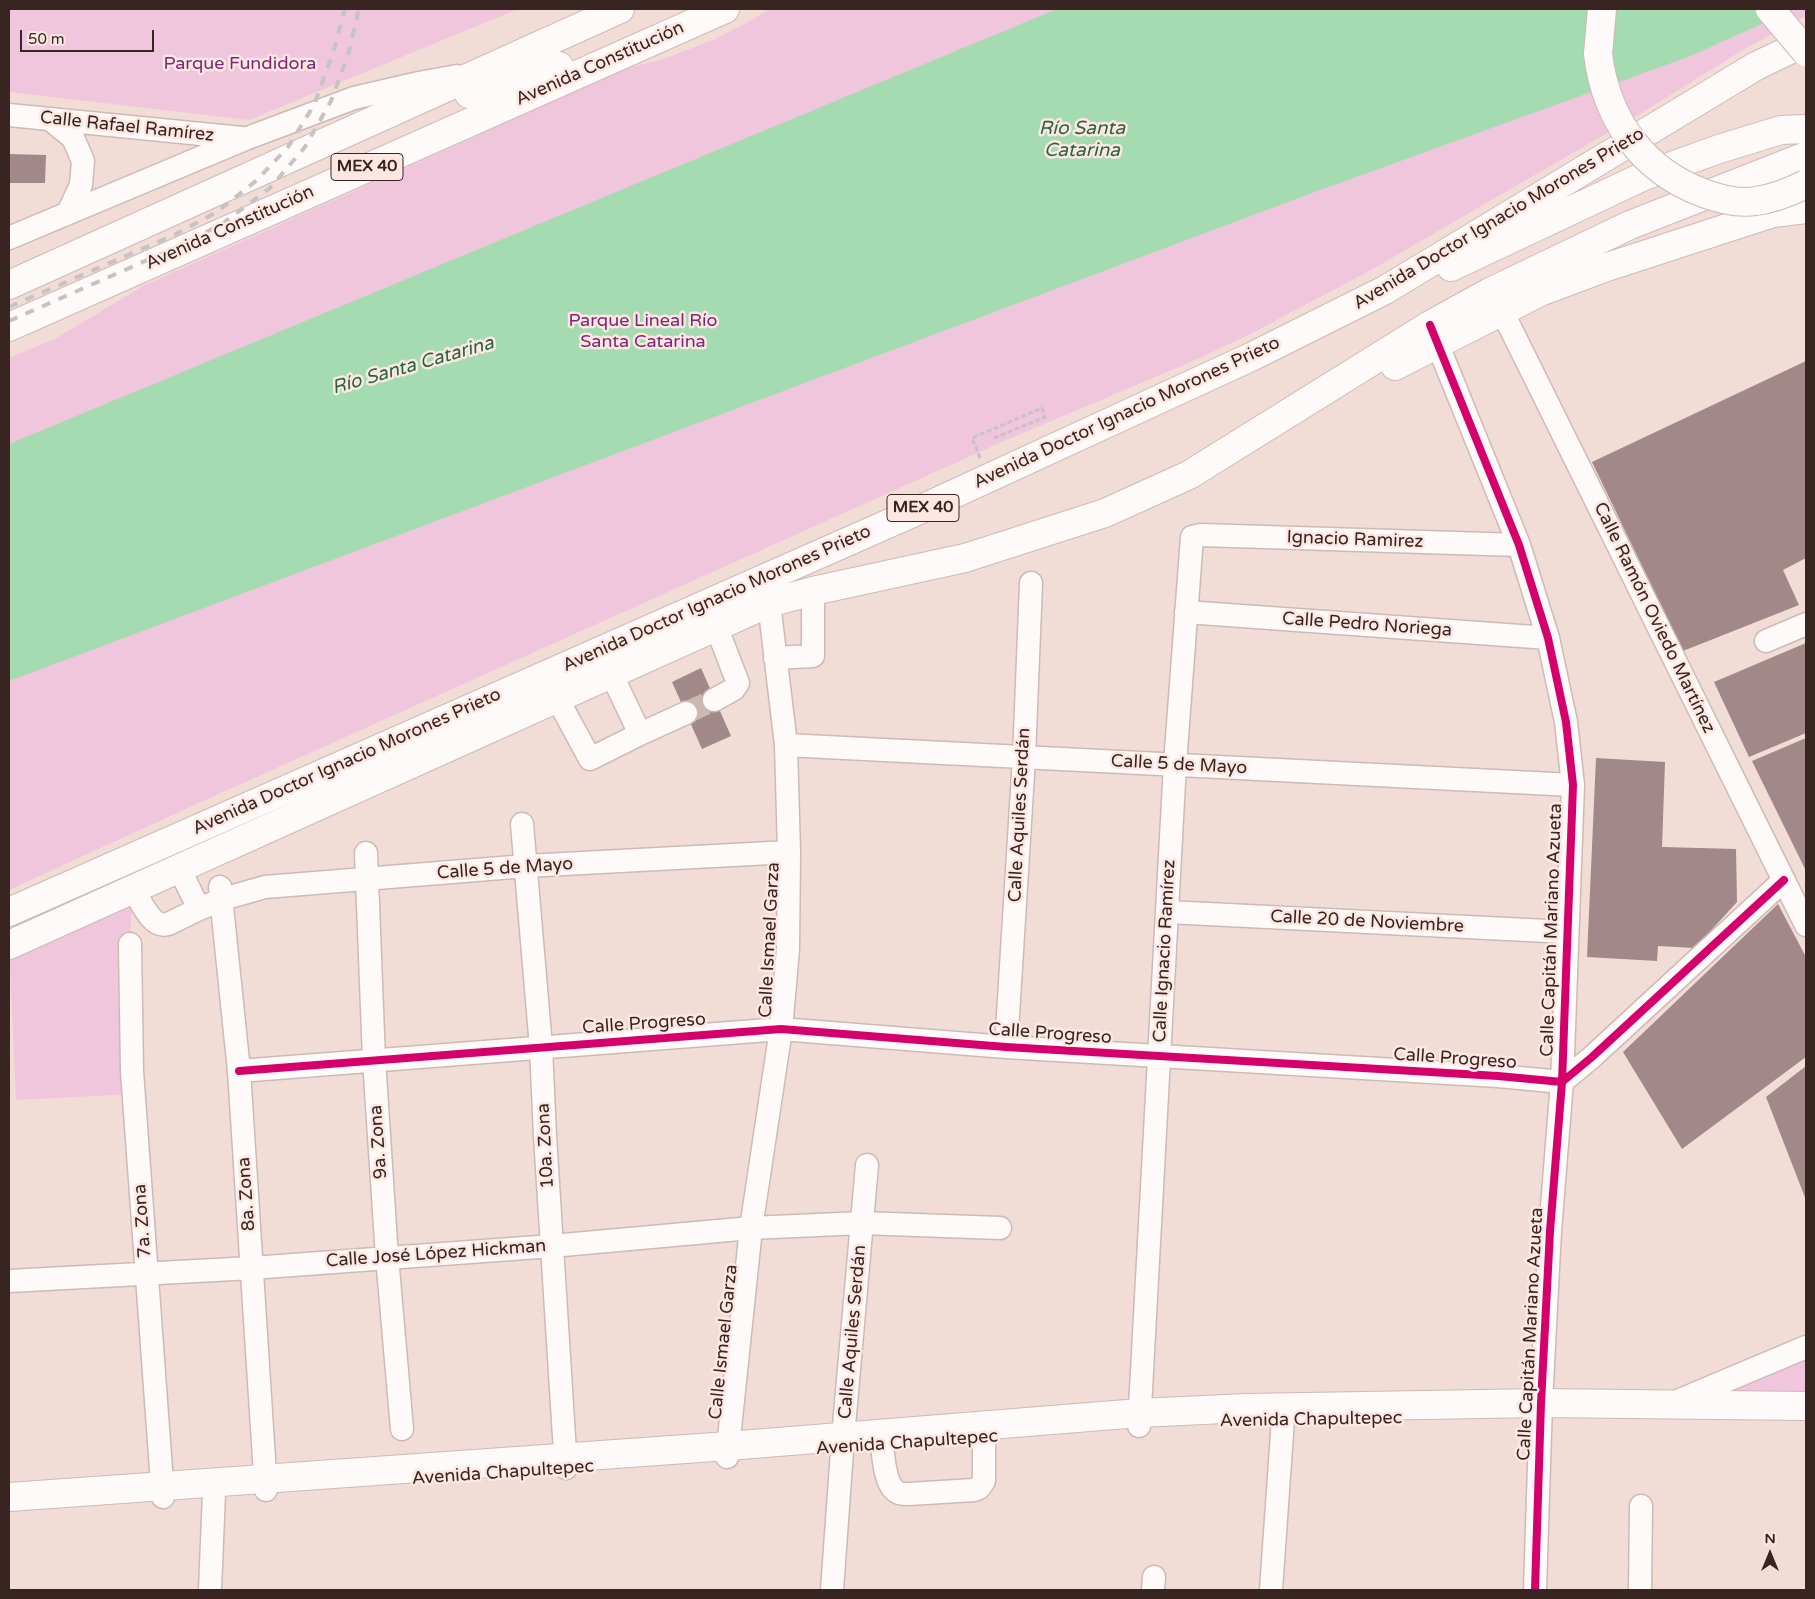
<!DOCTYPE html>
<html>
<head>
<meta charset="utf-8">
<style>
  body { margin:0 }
  #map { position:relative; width:1815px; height:1599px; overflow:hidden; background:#f2dcd6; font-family:"Varela Round",sans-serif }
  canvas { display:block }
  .frame { position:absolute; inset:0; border:10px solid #382521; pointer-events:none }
  .north { position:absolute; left:1745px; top:1529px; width:50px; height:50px; -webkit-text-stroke:4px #fce7e2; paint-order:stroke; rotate:0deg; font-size:14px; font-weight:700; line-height:20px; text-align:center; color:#382521 }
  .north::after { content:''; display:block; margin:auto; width:18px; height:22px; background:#382521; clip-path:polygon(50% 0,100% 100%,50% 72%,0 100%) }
  .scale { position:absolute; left:20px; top:30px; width:134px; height:22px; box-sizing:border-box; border:2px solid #382521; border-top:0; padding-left:6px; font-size:15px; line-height:18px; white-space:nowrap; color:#382521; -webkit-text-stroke:4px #fce7e2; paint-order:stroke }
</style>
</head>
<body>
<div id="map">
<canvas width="1815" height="1599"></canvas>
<div class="frame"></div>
<div class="north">N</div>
<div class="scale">50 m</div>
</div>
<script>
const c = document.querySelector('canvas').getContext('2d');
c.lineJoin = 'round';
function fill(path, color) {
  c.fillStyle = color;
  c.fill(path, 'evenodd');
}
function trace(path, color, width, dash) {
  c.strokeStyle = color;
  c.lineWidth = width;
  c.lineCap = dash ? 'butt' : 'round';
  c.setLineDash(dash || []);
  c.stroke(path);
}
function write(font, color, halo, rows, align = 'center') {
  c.font = font + ' "Varela Round",sans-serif';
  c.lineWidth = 5;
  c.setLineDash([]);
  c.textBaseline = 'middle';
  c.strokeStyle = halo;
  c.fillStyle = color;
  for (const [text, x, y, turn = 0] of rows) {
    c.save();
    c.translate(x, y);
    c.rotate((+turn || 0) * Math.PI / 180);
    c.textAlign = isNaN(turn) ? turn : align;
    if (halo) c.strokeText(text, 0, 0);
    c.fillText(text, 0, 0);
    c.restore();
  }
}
fill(new Path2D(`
  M9,9H518L249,120L9,92Z
  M770,9H1806V16L1746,48L1635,117L1371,270L1256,331L1200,358L1004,441L203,801L9,890V358L55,339L143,286L477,136L541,104L625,69L667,58L715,39L752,20Z
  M133,889L130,944L134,1094L16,1100L9,945Z
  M1806,1347V1406L1704,1390Z`), '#f0c6dd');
fill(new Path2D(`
  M1057,9H1795L1688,57L1312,193L9,681V444Z`), '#a4dbb0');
fill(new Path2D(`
  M9,154L46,155L45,183H9Z
  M1806,361V558L1783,570L1799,605L1683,651L1592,462Z
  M1806,643V733L1749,757L1714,682Z
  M701,668L731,736L702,749L672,682Z
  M1806,738V871L1752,761Z
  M1596,758L1665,762L1662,847L1736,849L1737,902L1695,948L1658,946L1657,961L1587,957Z
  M1778,904L1806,957V1057L1682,1149L1623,1052Z
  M1806,1066V1200L1766,1097Z`), '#a28888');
trace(new Path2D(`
  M686,713L714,700`), '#cdb7b2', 22, [22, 11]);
const minor = new Path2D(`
  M9,115L242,138
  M51,120L73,138L83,161L81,185L68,213
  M9,238L245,139L354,98L419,83L457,76
  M1502,311L1806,925
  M1431,328L1519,545L1548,638L1566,722L1573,785L1562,1082L1550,1231L1541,1403L1535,1590
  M1186,612L1548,638
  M1766,641L1806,624
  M775,658L813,656V591
  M611,673L640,734L686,713
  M557,698L590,759L640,734
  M714,700L734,689L738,683L716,626
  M786,745L1573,785
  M522,824L541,1047L545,1136L566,1468
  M366,853L374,1060L387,1257L402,1429
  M220,887L239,1071L266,1490
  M133,889C141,901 151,929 168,924L199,909L179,868
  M199,909L223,899L265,887L526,866L789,852
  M1168,912L1567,932
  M130,944L132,1071L163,1497
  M1006,1047L1024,758L1031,583
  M239,1071L781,1029L1006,1047L1498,1076L1562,1082L1592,1057L1784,880
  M9,1281L252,1268L552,1246L751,1228L862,1223L1000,1228
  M1673,1403L1806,1347
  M1139,1426L1175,764L1192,537L1201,535L1519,545
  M881,1434C883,1449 883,1484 897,1492C900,1494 905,1494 909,1494L974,1490L979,1488L984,1481V1426
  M727,1457L751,1228L781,1029L788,949L789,852L786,745L769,603
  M210,1590L214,1493
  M832,1590L843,1437L867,1165
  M1153,1590L1154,1577
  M1271,1590L1283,1419V1407
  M1640,1590L1641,1506`);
const major = new Path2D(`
  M9,1497L728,1446L1139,1413L1246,1408L1541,1403L1806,1406`);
const highway = new Path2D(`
  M1598,54L1602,9
  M469,94L559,66
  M1451,267L1644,176L1719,149L1781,130L1806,129
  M9,285L620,9
  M9,327L725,9
  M1395,366L1540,292L1607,267L1773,213L1806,209
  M9,912L917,511L1253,356L1385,290L1756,66L1806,42
  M9,945L769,603L813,591L965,558L1105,513L1189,475L1430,325L1490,292L1630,225L1806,156`);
trace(minor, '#cdbab6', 25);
trace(major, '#cdbab6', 30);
trace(highway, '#cdbab6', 30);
trace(new Path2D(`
  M980,458L972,438L1042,408L1045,417L994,438`), '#cac2bf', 3, [5, 2.5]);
trace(minor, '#fdfaf9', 22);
trace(major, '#fdfaf9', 28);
trace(highway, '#fdfaf9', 28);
trace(new Path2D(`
  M9,307L174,235L217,212L257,180L288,147L314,105L333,53L345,9
  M9,321L177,247L222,224L270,188L305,147L331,101L348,55L359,9`), '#c8c2c1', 4, [9, 9]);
const majorBridge = new Path2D(`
  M1770,9L1806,52`);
const highwayBridge = new Path2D(`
  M1598,54C1606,119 1642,170 1703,193C1719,199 1738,204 1756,201C1771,199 1792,191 1806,184`);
trace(majorBridge, '#cdbab6', 30, []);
trace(highwayBridge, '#cdbab6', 30, []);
trace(majorBridge, '#fdfaf9', 28);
trace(highwayBridge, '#fdfaf9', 28);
trace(new Path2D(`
  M1430,325L1519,545L1548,638L1566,722L1573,785L1562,1082L1550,1231L1541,1403L1535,1590
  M239,1071L781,1029L1006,1047L1498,1076L1562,1082L1592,1057L1784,880`), '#d6006c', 8);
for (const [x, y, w] of [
  [367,167,72],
  [923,508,72]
]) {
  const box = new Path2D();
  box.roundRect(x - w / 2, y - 13.5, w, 27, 4);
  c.fillStyle = '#fce7e2';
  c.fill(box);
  trace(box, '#382521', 1);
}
write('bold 16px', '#382521', null, [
  ["MEX 40",367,167],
  ["MEX 40",923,508]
]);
write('18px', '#7d2772', '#fce7e2', [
  ["Parque Fundidora",240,64],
  ["Parque Lineal Río",643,321],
  ["Santa Catarina",643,342]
]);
write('18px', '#382521', '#fce7e2', [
  ["Avenida Constitución",600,64,-24],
  ["Calle Rafael Ramírez",127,127,6],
  ["Avenida Doctor Ignacio Morones Prieto",1499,219,-31],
  ["Avenida Constitución",230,228,-24],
  ["Avenida Doctor Ignacio Morones Prieto",1127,413,-25],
  ["Ignacio Ramirez",1355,540,2],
  ["Avenida Doctor Ignacio Morones Prieto",717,599,-24],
  ["Calle Ramón Oviedo Martínez",1654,618,64],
  ["Calle Pedro Noriega",1367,625,4],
  ["Avenida Doctor Ignacio Morones Prieto",347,762,-24],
  ["Calle 5 de Mayo",1179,765,3],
  ["Calle Aquiles Serdán",1020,815,-87],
  ["Calle 5 de Mayo",505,869,-4],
  ["Calle 20 de Noviembre",1367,922,3],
  ["Calle Capitán Mariano Azueta",1552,930,-88],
  ["Calle Ismael Garza",770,940,-87],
  ["Calle Ignacio Ramírez",1165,951,-87],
  ["Calle Progreso",644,1024,-4],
  ["Calle Progreso",1050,1034,4],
  ["Calle Progreso",1455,1059,4],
  ["9a. Zona",379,1142,-94],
  ["10a. Zona",546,1146,-93],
  ["8a. Zona",247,1194,-94],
  ["7a. Zona",143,1221,-94],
  ["Calle José López Hickman",436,1254,-4],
  ["Calle Aquiles Serdán",853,1332,-85],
  ["Calle Capitán Mariano Azueta",1531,1334,-87],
  ["Calle Ismael Garza",724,1342,-84],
  ["Avenida Chapultepec",1311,1420,-1],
  ["Avenida Chapultepec",907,1443,-4],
  ["Avenida Chapultepec",503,1473,-4]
]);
write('italic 19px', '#28653f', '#fce7e2', [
  ["Río Santa",1082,129],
  ["Catarina",1082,151],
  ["Río Santa Catarina",413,366,-16]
]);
</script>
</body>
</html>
